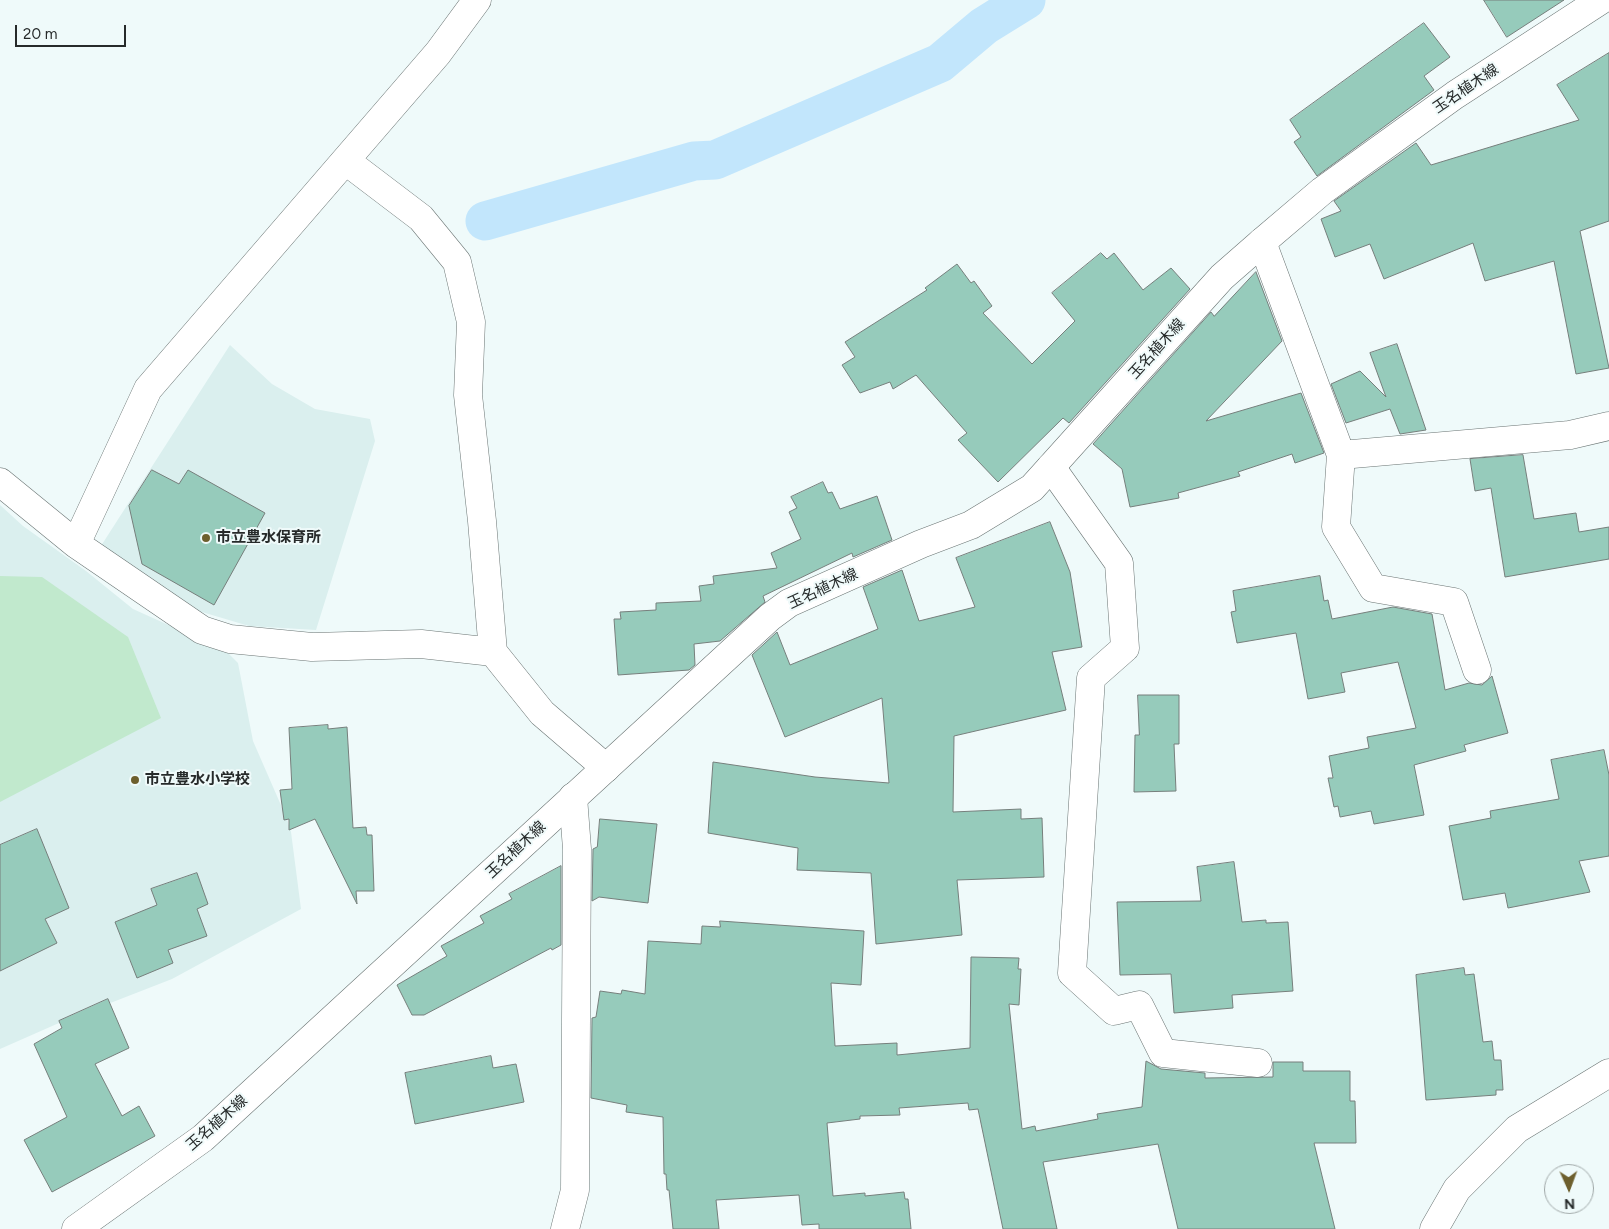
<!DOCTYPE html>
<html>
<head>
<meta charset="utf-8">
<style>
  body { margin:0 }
  #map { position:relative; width:1609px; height:1229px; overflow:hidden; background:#effafa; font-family:Figtree,sans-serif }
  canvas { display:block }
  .north { position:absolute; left:1544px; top:1164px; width:50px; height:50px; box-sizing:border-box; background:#effafa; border:1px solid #9fa7a7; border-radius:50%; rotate:178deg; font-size:14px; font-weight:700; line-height:20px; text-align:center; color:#262a2a }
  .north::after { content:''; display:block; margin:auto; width:18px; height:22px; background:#6d5f2d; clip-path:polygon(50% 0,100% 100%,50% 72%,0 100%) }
  .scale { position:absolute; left:15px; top:25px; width:111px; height:22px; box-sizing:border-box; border:2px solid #262a2a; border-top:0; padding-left:6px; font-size:15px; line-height:18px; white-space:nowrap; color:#262a2a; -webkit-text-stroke:4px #effafa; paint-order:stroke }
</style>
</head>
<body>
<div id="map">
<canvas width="1609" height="1229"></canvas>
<div class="north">N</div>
<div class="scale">20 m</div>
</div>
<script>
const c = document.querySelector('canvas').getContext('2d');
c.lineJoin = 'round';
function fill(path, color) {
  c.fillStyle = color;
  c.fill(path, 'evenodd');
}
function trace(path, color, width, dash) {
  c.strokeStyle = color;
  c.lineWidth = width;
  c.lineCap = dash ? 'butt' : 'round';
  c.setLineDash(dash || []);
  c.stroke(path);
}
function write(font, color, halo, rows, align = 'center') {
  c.font = font + ' Figtree,"Noto Sans JP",sans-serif';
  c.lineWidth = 4;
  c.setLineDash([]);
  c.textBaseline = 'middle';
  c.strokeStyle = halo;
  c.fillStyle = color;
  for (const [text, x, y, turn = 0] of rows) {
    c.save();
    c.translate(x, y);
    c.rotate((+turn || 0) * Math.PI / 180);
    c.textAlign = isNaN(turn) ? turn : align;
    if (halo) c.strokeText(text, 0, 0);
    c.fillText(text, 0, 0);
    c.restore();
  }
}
fill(new Path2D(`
  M230,345L272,384L315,409L370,419L375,441L316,630L249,626L202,612L178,602L99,549Z
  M0,505L23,526L86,571L133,609L226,651L238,663L253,741L287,819L291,832L301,909L172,979L59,1023L0,1049Z`), '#daefee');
fill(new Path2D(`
  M0,576L42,577L128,637L161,718L0,802Z`), '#c1e9cd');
trace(new Path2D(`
  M485,221L694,161L715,160L940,63L984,26L1026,0`), '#c2e6fc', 39);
const building = new Path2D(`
  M1484,0H1564L1507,37Z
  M1424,23L1450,57L1424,76L1434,90L1317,176L1294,142L1301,137L1290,120Z
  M1609,53V221L1580,231L1609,368L1576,374L1554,261L1485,281L1473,243L1384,279L1370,244L1335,257L1321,219L1341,211L1334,201L1416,143L1431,165L1579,120L1557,85Z
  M1101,253L1107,259L1114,253L1143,290L1171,268L1190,289L1069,423L1063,418L998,482L958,440L967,433L916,375L893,389L890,382L860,393L842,365L855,357L845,342L927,290L925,288L957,264L971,283L974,281L992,306L983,313L1032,364L1075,321L1052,293Z
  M1256,272L1282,341L1206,421L1301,393L1324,453L1295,463L1292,454L1238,472L1240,476L1178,493L1179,498L1130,507L1122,469L1093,444L1211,312L1214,316Z
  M1397,344L1426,430L1400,434L1390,409L1346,423L1331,384L1360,371L1386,397L1370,353Z
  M1523,455L1534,519L1576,513L1579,532L1609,527V559L1505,577L1491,488L1475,491L1470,459Z
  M152,470L179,484L188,470L265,513L214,605L142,564L129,506Z
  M823,482L828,493L832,492L840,509L877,496L892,540L853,557L852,553L763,596L765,602L720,641L694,644L695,665L689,670L618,675L614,619H621L620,612L656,610V603L701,601L699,586L714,584L713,576L777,568L771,553L801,539L789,512L797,508L791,497Z
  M1050,522L1070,572L1082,647L1052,652L1066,710L954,736L953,812L1021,809V819L1042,818L1044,877L957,880L962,935L876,944L871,873L797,870L798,848L708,833L713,762L815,777L889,783L882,698L785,737L752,655L777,632L790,665L878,629L863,587L902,570L919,621L975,607L956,558Z
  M1320,576L1324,601L1328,600L1332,619L1393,607L1432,614L1445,690L1469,683L1482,685L1492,676L1508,733L1464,745L1466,751L1414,765L1424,815L1374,824L1371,811L1340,817L1338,806L1334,807L1328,778H1333L1329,756L1369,748L1367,737L1416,728L1398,662L1341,673L1345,692L1308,699L1296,633L1237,643L1231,612L1236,611L1233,591Z
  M1138,695H1179V744H1174L1176,791L1134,792L1135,735H1139Z
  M328,725V729L347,727L353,828L366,827L367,835H372L374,891H356L357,904L315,819L289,830V819L284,820L280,790L292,789L289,728Z
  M1604,750L1609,775V856L1579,861L1590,892L1508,908L1505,893L1463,900L1449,826L1491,818L1490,811L1559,799L1551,760Z
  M600,819L657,824L648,903L599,897L592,901L593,849L597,847Z
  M37,829L69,908L45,919L57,943L0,971V845Z
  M1234,862L1242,922L1266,920V923L1288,922L1293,991L1232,995L1233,1008L1174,1013L1171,974L1120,975L1117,902L1201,901L1197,867Z
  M561,866V945L552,950L551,948L424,1015H412L397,985L447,956L441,946L484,923L480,916L512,899L509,894Z
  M197,873L208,904L197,909L207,936L168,950L173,963L137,978L115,922L157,905L151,889Z
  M720,921L864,931L861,985L831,983L835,1046L897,1043V1055L970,1048L971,957L1019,958L1018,969H1021L1019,1005L1009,1004L1022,1129L1035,1126L1036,1131L1098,1119L1097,1114L1142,1107L1146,1061L1161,1069L1205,1073V1078L1273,1077V1062H1303V1071H1350V1101H1355L1356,1143H1314L1335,1229H1178L1158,1144L1043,1162L1057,1229H1003L978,1109L969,1110L968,1103L899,1108L900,1115L860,1116V1119L827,1123L833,1196L865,1193V1196L904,1192L905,1199H908L911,1229H819V1224L802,1225L799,1195L716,1200L719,1229H673L669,1190H667L666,1174H664L663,1117L626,1112L627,1105L591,1098L592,1018L596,1017L600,991L621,994L622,990L645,994L648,941L701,944L702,926L720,927Z
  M1464,968L1465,975L1474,974L1483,1042L1492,1041L1494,1060H1501L1503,1090H1496V1095L1426,1100L1416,975Z
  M108,999L129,1048L95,1064L122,1116L139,1106L155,1136L52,1192L24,1140L67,1117L34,1044L62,1028L59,1021Z
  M491,1056L493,1068L516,1064L524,1102L415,1124L405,1073Z`);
fill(building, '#96cbbb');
trace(building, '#767f7c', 1);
const minor = new Path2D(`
  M346,161L421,218L457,262L471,322L468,395L482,521L493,652
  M1262,242L1341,455L1336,527L1373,588L1454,602L1477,670
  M1341,455L1570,435L1609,426
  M1051,467L1119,563L1125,648L1091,678L1072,973L1114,1011L1139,1005L1163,1053L1258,1063
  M0,482L76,544L202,630L230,639L312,647L421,644L493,652L542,713L606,768
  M76,544L148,389L438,53L477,0
  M565,1229L575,1190L577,849L573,797
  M1434,1229L1457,1189L1517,1129L1609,1073`);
const secondary = new Path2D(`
  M76,1229L203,1138L770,617L789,603L921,544L971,525L1032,488L1222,277L1262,242L1322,191L1455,95L1601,0`);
trace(minor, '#6a7473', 29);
trace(secondary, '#6a7473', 29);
trace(minor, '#fff', 28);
trace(secondary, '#fff', 28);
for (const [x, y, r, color] of [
  [206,538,5,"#6d5f2d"],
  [135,780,5,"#6d5f2d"]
]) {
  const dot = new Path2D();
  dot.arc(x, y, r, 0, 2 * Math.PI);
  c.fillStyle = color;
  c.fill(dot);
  trace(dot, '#effafa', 2);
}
write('15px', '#262a2a', '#effafa', [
  ["玉名植木線",1466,89,-34],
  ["玉名植木線",1157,349,-48],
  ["玉名植木線",823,589,-25],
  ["玉名植木線",516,850,-43],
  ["玉名植木線",217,1123,-41]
]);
write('bold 15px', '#262a2a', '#effafa', [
  ["市立豊水保育所",216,538],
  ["市立豊水小学校",145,780]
], 'left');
</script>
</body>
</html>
